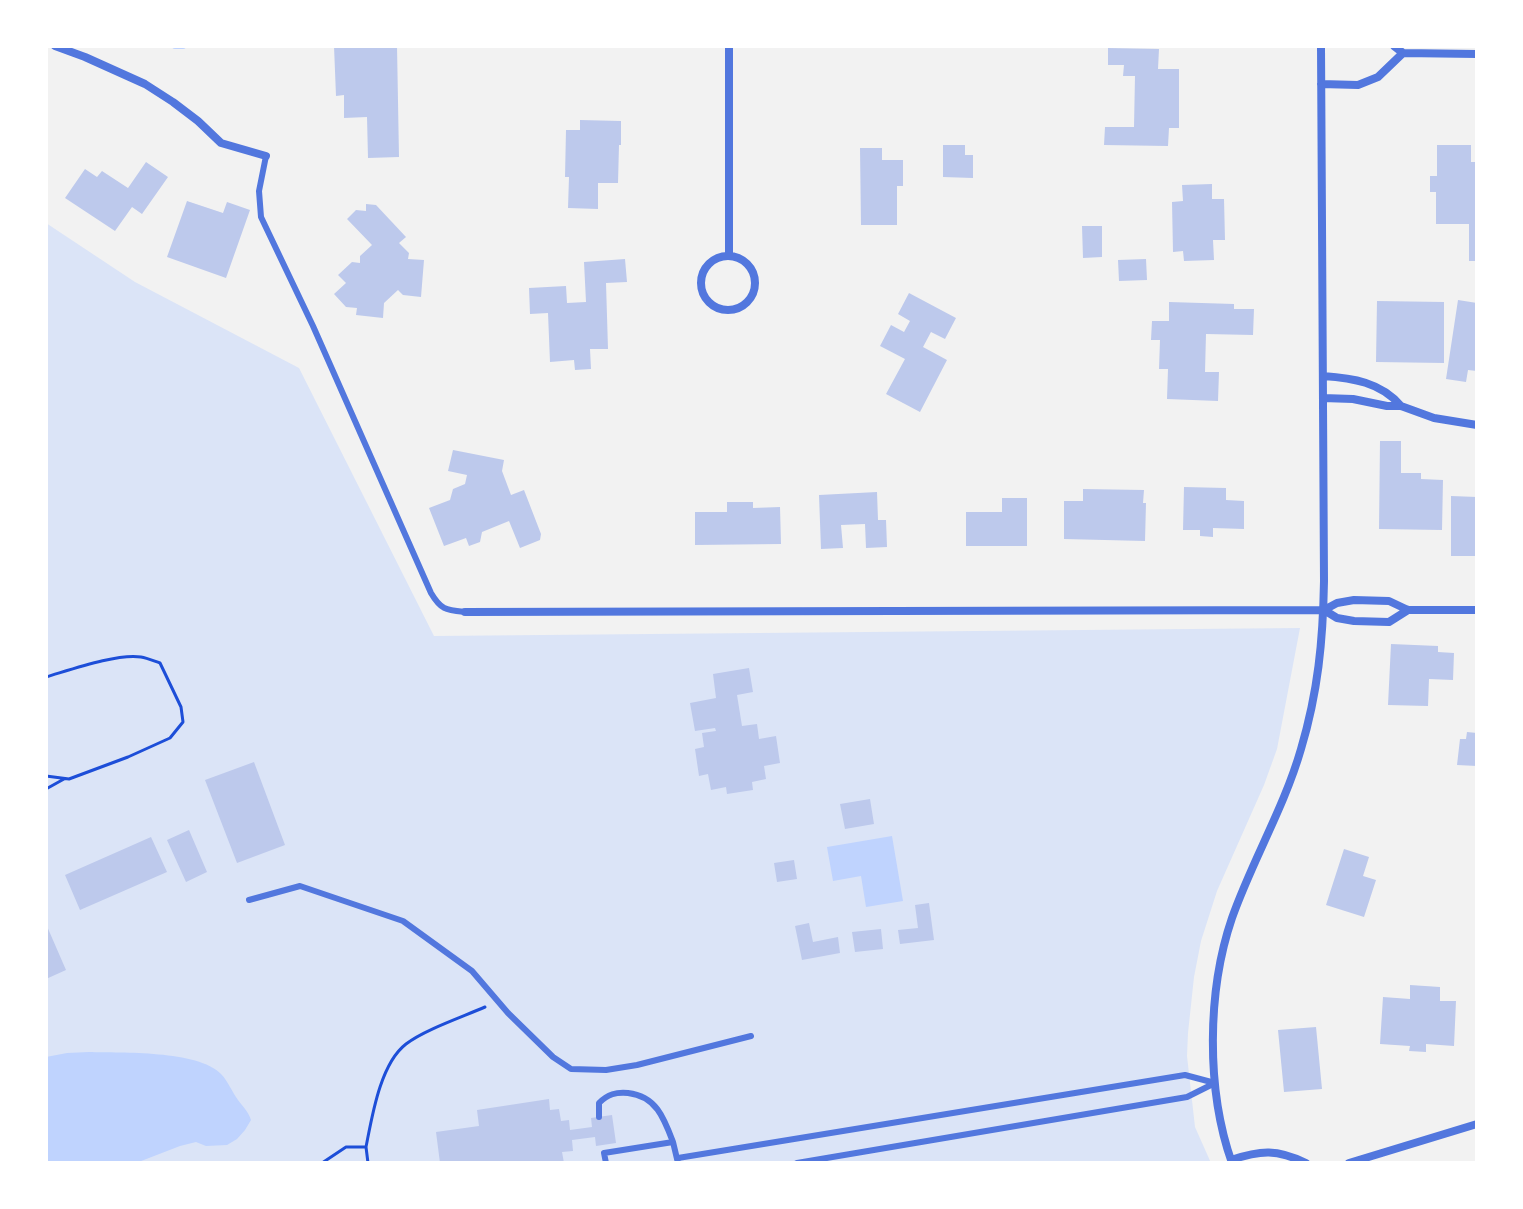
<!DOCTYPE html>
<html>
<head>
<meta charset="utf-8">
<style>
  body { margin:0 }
  #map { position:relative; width:1523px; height:1209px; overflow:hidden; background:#f2f2f2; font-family:Quicksand,sans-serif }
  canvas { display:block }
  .frame { position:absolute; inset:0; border:48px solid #fff; pointer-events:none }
</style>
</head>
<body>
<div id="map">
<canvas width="1523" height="1209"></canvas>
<div class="frame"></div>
</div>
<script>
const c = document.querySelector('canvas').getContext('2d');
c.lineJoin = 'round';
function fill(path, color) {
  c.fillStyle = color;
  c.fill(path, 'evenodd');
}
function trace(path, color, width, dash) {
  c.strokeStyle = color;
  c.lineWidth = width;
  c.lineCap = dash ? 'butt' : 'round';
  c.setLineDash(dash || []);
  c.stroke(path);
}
fill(new Path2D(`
  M46,223L135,282L299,368L434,636L1300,628L1277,749L1264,785L1217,891L1201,941L1194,977L1188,1033L1187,1056L1195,1127L1211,1163H46Z`), '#dbe4f7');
fill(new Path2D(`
  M892,836L903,901L866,907L861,876L833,881L827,847Z
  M89,1052C121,1053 198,1050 221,1074C228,1081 232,1092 238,1100C243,1107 248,1111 251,1120L245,1130L237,1139L227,1145L206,1146L196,1142L180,1146L136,1163H46V1057L67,1053Z`), '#bfd3fe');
trace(new Path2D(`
  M175,46H183`), '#bfd3fe', 6);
fill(new Path2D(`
  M334,46H397L399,157L368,158L367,117L344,118V95L336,96Z
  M1108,48L1159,49L1158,69H1179V128H1169L1168,146L1104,145L1105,127H1134L1135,76H1123L1124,65H1108Z
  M580,120L621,121V145H619L618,183H598V209L568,208L569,177H565L566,130H580Z
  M943,145H965V155H973V178L943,177Z
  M1437,145H1471V162H1477V261H1469V224H1436V192H1430V176H1437Z
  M860,148H882V160H903V186H897V225H861Z
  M146,162L168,177L142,214L132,207L115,231L65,198L85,169L97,177L102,171L128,188Z
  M1212,184V199H1224L1225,240H1213L1214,260L1184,261L1183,251L1173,252L1172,202L1183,201L1182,185Z
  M187,201L223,213L227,202L250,210L226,278L167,257Z
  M366,204L376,205L406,237L399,243L409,253L408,259L424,260L421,297L403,295L398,290L384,303L383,318L356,315L357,308L346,307L334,294L346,283L338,275L352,262L360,263V256L372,245L347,219L356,210L366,211Z
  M1082,226H1102V257L1083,258Z
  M625,259L627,282L606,283L608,349H590L591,369L575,370L574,360L550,362L548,313L530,314L529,288L566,286L567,303L586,302L584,262Z
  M1146,259L1147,280L1119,281L1118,260Z
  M909,293L956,318L945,339L931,332L923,347L947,360L920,412L886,394L905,359L880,346L891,325L904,332L910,321L898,314Z
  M1458,300L1477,303V371L1468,370L1466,382L1446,379Z
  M1377,301L1444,302V363L1376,362Z
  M1169,302L1234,304V309H1254L1253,335L1206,334L1205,372H1219L1218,401L1167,399L1168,369H1159L1160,340H1151L1152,321H1169Z
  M1380,441H1401V473H1421V479L1443,480L1442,530L1379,529Z
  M453,450L504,460L502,471L511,495L524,490L541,534L540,540L520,548L509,521L482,532L480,542L469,546L466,538L444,546L429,508L450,500L453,489L465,484L467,475L448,471Z
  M1184,487L1226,488V500L1244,501V529L1213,528V537L1200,536V530H1183Z
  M1083,489L1144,490L1143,503H1146L1145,541L1064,539V501H1083Z
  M877,492L878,520H886L887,547L866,548L865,524L841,525L843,548L821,549L819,495Z
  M1451,496L1477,497V556H1451Z
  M1002,498H1027V546H966V512H1002Z
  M727,502H753V508L780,507L781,544L695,545V512H727Z
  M1391,644L1438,646V652L1454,653L1453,680L1429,679L1428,706L1388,705Z
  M749,668L753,692L737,695L742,726L757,724L759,739L776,736L780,763L764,766L766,779L752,782L753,790L727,794L726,787L711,790L708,774L699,776L695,749L704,747L702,733L716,731L715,728L695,731L690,703L716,698L713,674Z
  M1467,732L1477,733V766L1457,765L1460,739H1466Z
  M254,762L285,845L237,863L205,780Z
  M870,799L874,824L845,829L840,804Z
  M189,830L207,872L186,882L167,840Z
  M151,837L167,872L80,910L65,875Z
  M1344,849L1369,857L1363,876L1376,880L1364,917L1326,905Z
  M794,860L797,879L777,882L774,863Z
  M929,903L934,940L900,944L898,930L918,928L915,905Z
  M809,923L813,942L838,937L840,953L802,960L795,926Z
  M46,924L66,970L46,979Z
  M881,929L883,949L855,952L852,932Z
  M1410,985L1440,987V1001H1456L1454,1046L1426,1044V1052L1409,1051L1410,1046L1380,1044L1383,997L1410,999Z
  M1316,1027L1322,1089L1284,1092L1278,1030Z
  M549,1099L550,1110L559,1109L561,1121L569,1120L570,1130L592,1127L591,1118L612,1115L616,1143L596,1146L595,1137L572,1140L573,1151L562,1152L564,1163H440L436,1132L479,1126L477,1110Z`), '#bdc9ec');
trace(new Path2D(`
  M46,677C70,670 118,653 141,657C147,658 154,661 160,663L181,707L183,722L170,738L128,757L69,779L46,776
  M46,789L64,779
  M366,1147C372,1117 380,1064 406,1044C424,1030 462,1017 485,1007
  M322,1163L346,1147H366L368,1163`), '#1d4ed8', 3);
trace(new Path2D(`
  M266,156L259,191L261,217L313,326L431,593C441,610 446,610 465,612
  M249,900L300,886L403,921L472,971L508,1013L553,1057L571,1069L606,1070L637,1065L751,1036
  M599,1117V1103C608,1094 616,1092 628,1093C656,1096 664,1118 673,1142
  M678,1158L1185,1075L1215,1083
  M606,1163L604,1153L673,1142L678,1163
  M797,1163L1187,1097L1215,1083`), '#5277de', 6);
trace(new Path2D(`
  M55,46L85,57L145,84L173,102L198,121L221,143L266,156
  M729,46V256
  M1394,46L1403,53L1477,54
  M1321,84L1358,85L1378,77L1403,53
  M701 283a27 27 0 1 1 54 0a27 27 0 1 1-54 0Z
  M1323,376C1352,378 1381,382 1401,406
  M1323,398L1353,399L1387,406H1401L1434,418L1477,425
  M1324,610L1337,618L1354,621L1389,622L1408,610
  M465,612L1324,610L1337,603L1354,600L1389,601L1408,610H1477
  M1231,1160C1261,1150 1277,1149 1306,1163
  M1232,1163C1206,1090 1207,991 1232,918C1252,861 1284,808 1301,749C1318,692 1323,641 1324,581L1321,46
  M1349,1163L1477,1124`), '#5277de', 8);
</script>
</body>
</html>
